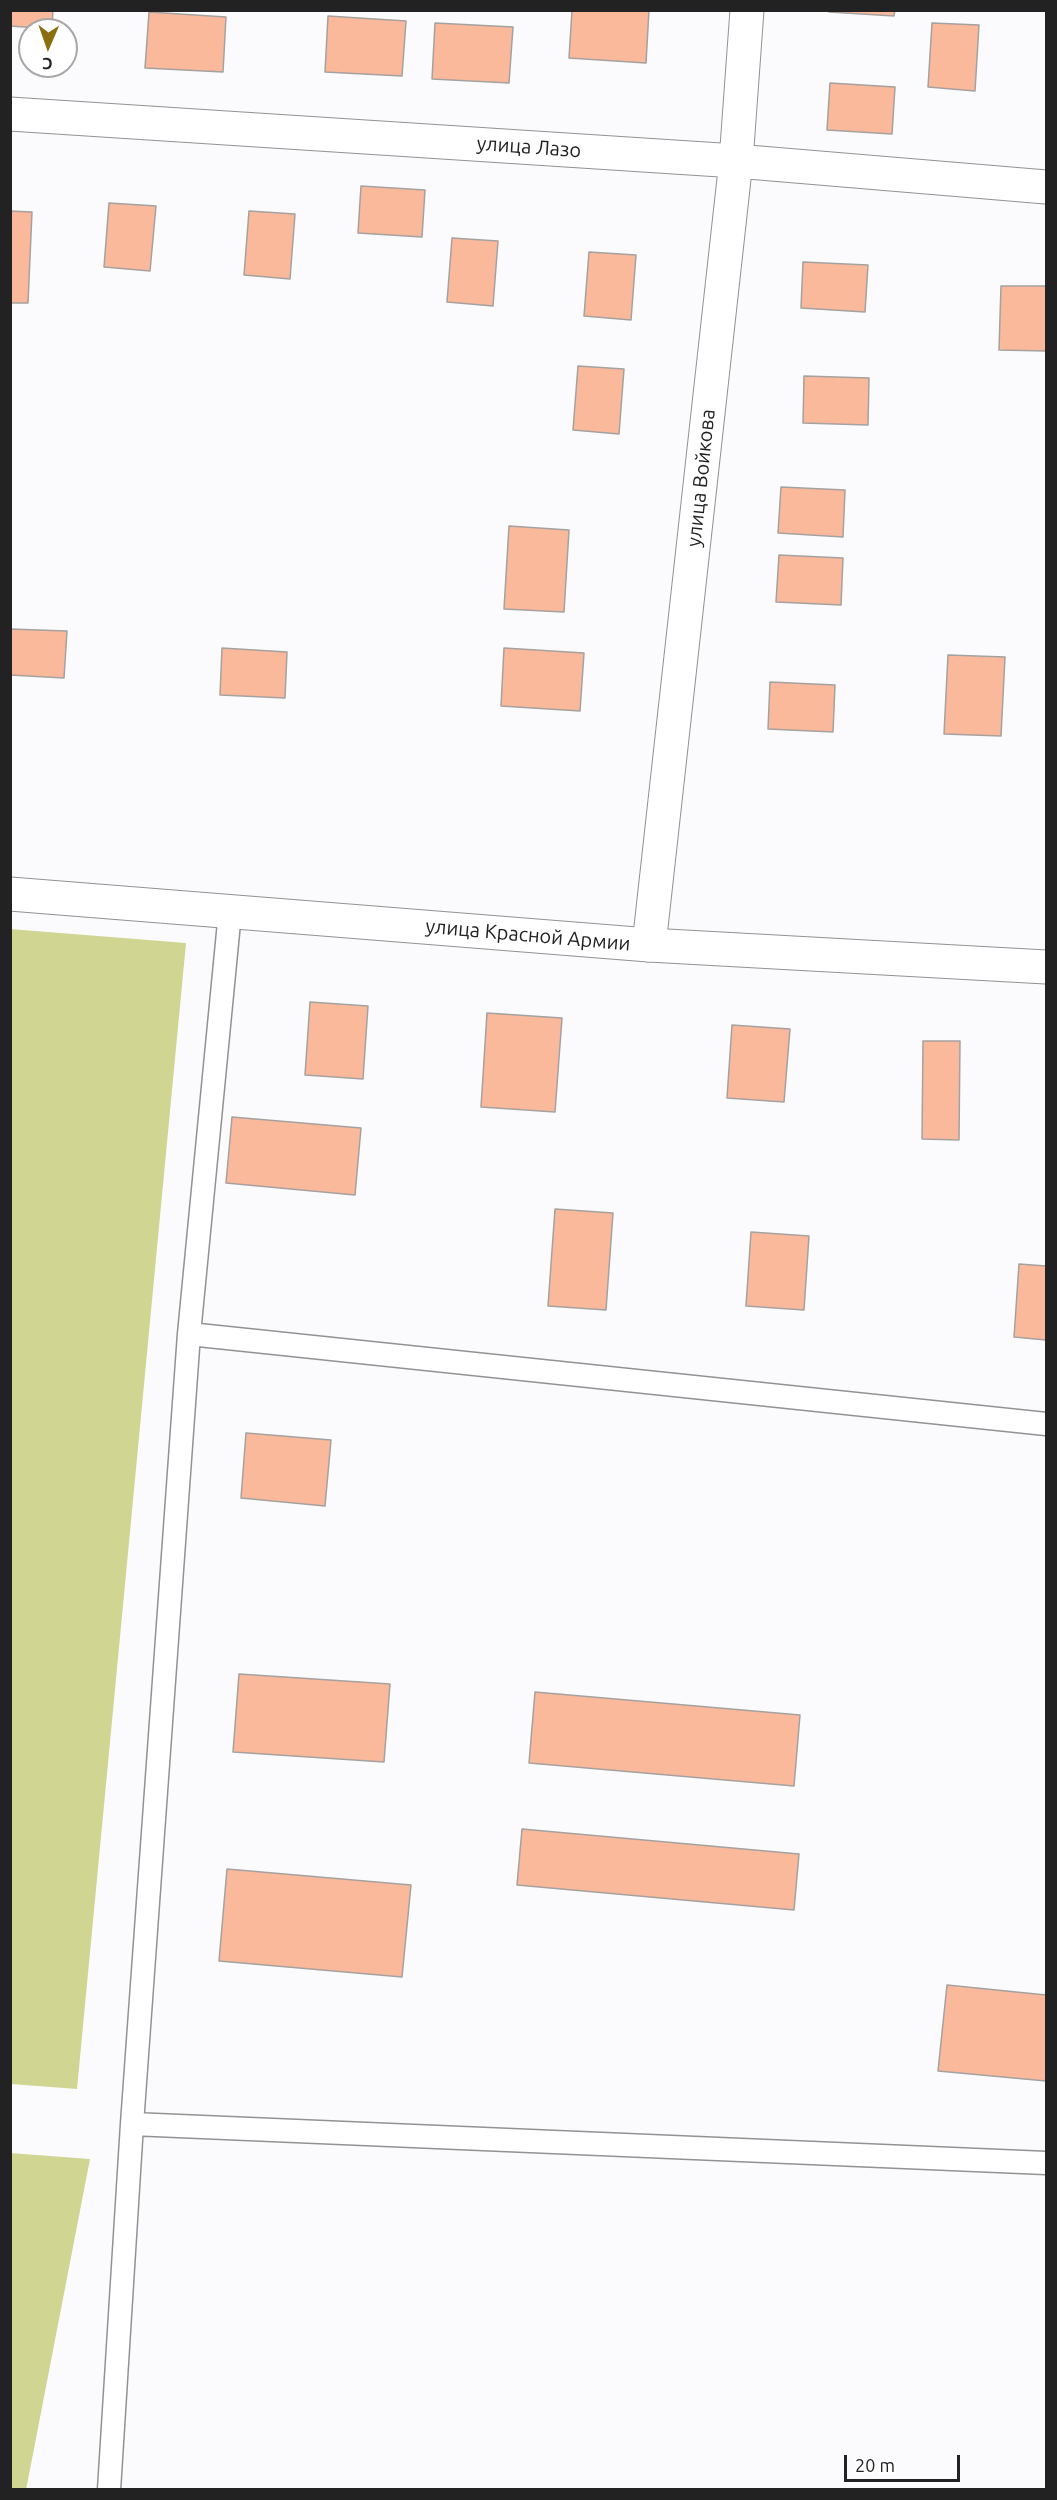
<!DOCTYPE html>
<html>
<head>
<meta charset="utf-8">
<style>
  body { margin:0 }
  #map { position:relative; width:1057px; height:2500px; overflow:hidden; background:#fbfbfe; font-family:Ubuntu,sans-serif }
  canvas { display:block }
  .frame { position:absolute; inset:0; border:12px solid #222223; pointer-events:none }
  .north { position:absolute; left:18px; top:18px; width:60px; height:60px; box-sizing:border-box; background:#fff; border:2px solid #a7a7a7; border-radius:50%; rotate:182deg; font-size:16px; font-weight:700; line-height:24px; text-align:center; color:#222223 }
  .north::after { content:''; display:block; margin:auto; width:21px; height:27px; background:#8b6e10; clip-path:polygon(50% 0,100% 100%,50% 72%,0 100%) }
  .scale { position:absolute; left:844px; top:2455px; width:116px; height:27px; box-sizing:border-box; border:3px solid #222223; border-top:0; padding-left:8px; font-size:18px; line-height:21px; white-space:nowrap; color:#222223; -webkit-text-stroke:4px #fff; paint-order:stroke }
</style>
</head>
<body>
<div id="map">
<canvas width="1057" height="2500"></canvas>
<div class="frame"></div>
<div class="north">С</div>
<div class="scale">20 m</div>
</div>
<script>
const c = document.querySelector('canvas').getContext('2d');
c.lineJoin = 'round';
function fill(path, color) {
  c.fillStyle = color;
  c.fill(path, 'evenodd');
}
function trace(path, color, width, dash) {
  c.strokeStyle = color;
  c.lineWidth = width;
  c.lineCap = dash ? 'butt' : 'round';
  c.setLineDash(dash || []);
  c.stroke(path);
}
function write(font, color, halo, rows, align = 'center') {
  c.font = font + ' Ubuntu,sans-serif';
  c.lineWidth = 6;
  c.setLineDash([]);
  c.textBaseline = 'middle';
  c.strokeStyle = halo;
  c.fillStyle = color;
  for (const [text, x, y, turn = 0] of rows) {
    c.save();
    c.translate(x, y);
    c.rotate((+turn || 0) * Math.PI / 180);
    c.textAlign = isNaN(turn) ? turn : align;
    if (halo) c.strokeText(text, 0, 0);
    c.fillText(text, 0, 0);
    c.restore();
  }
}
fill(new Path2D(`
  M10,929L186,943L77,2089L11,2084Z
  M10,2153L90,2159L26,2490L10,2489Z`), '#d0d592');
const building = new Path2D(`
  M10,10H53L52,29L10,26Z
  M572,10H649L646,63L569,58Z
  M829,10H895L894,16L829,12Z
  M149,12L226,17L223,72L145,68Z
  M328,16L406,21L402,76L325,72Z
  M435,23L513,27L509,83L432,79Z
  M932,23L979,25L975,91L928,87Z
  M830,83L895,87L892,134L827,130Z
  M361,186L425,190L422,237L358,233Z
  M109,203L156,206L150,271L104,267Z
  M10,211L32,212L28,303H10Z
  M249,211L295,214L290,279L244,275Z
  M452,238L498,241L493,306L447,302Z
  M589,252L636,255L631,320L584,316Z
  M803,262L868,265L865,312L801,308Z
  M1001,286H1046V351L999,350Z
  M578,366L624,369L619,434L573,430Z
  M804,376L869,378L868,425L803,423Z
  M781,487L845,490L843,537L778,533Z
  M509,526L569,530L564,612L504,609Z
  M779,555L843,558L841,605L776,602Z
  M10,629L67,631L64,678L10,675Z
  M222,648L287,652L285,698L220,695Z
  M504,648L584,653L580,711L501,706Z
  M948,655L1005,657L1001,736L944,734Z
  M770,682L835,685L833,732L768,729Z
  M310,1002L368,1006L363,1079L305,1075Z
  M487,1013L562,1018L555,1112L481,1107Z
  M732,1025L790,1029L784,1102L727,1098Z
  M923,1041H960L959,1140L922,1139Z
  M232,1117L361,1128L355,1195L226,1183Z
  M555,1209L613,1213L606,1310L548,1306Z
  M751,1232L809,1236L804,1310L746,1306Z
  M1019,1264L1046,1266V1340L1014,1337Z
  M246,1433L331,1440L325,1506L241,1498Z
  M239,1674L390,1684L384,1762L233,1752Z
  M535,1692L800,1715L794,1786L529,1763Z
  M522,1829L799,1854L794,1910L517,1885Z
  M227,1869L411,1885L402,1977L219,1961Z
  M947,1985L1046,1995V2081L938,2071Z`);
fill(building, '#fbb99c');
trace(building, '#a5a19f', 1.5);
const service = new Path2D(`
  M189,1334L1046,1424
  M132,2124L1046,2163
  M109,2490L132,2124L189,1334L230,912`);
const minor = new Path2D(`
  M10,114L736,161L1046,187
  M649,945L736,161L747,10`);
const tertiary = new Path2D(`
  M10,894L649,945L1046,967`);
trace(service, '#929295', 25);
trace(minor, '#929295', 35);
trace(tertiary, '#929295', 35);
trace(service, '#fff', 22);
trace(minor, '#fff', 33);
trace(tertiary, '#fff', 33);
write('20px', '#222223', '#fff', [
  ["улица Лазо",529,147,4],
  ["улица Войкова",701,478,-84],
  ["улица Красной Армии",528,935,5]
]);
</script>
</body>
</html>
